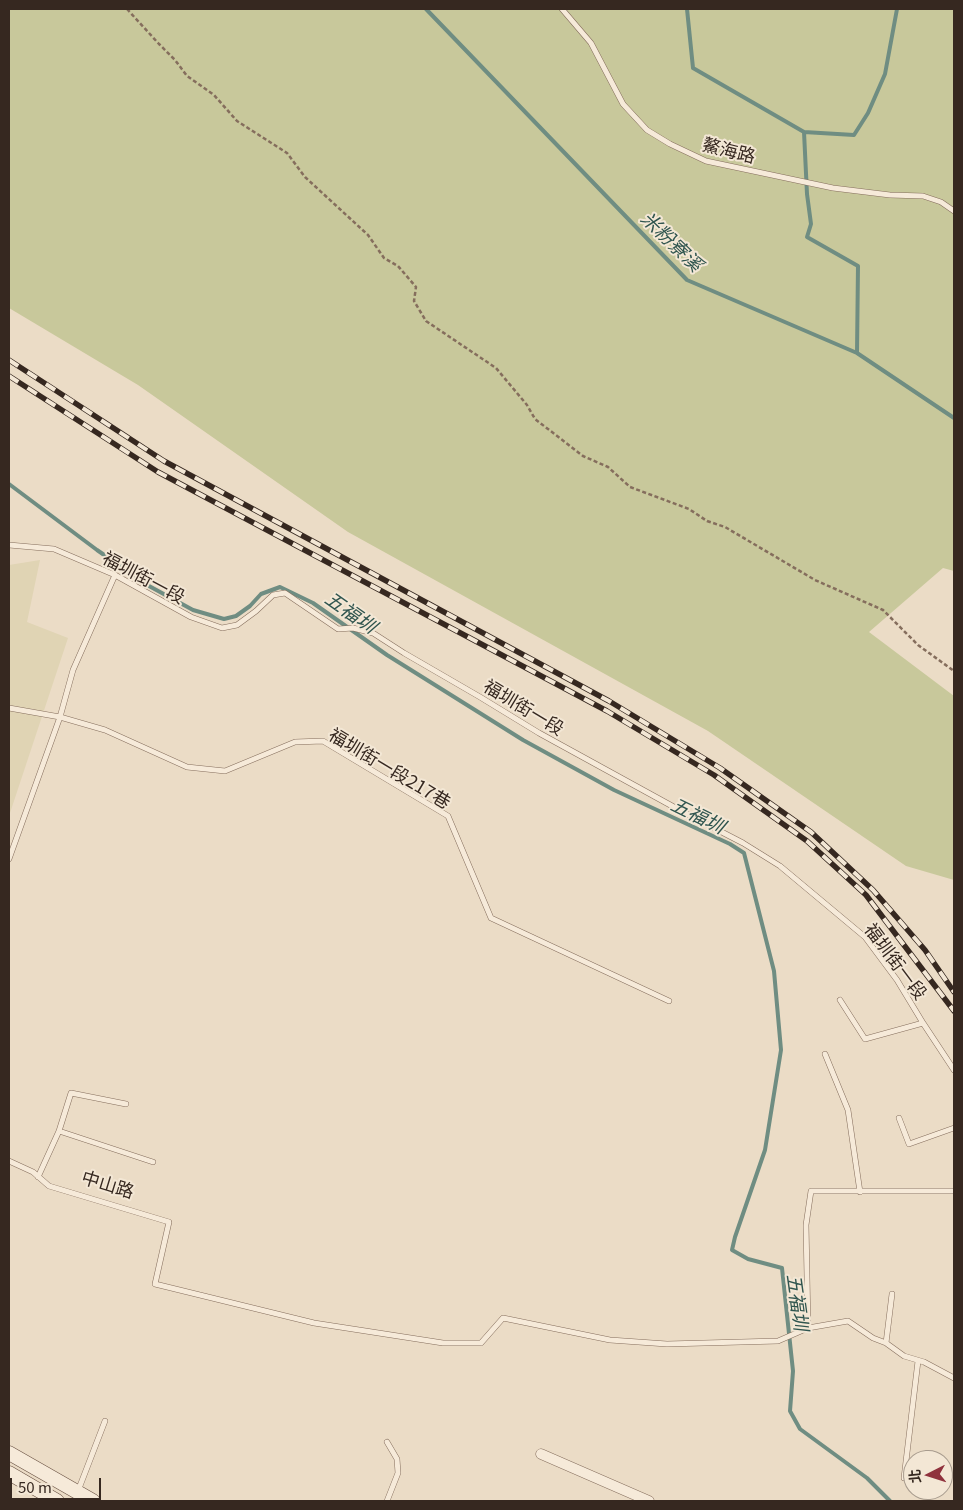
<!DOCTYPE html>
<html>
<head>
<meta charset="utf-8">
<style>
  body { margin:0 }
  #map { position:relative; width:963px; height:1510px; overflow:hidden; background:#ebdcc6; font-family:Georgia,"Noto Sans TC",serif }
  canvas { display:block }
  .frame { position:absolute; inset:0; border:10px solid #362820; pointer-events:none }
  .north { position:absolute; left:903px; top:1450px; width:50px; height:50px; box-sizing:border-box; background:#f3e7d5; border:1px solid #a79b8d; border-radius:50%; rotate:265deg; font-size:14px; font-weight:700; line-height:20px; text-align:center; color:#362820 }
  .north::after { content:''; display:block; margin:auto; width:18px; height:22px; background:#90323d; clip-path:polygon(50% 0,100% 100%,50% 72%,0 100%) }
  .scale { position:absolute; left:10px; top:1478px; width:91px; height:22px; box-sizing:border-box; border:2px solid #362820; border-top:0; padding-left:6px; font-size:15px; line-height:18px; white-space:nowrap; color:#362820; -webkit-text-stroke:4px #f3e7d5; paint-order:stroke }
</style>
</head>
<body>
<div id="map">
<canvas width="963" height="1510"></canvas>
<div class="frame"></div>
<div class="north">北</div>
<div class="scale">50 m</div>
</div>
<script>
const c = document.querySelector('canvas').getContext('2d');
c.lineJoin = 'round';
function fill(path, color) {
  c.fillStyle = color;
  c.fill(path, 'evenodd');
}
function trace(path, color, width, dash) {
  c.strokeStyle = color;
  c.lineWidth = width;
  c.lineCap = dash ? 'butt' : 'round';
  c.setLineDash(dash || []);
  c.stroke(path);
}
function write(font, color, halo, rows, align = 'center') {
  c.font = font + ' Georgia,"Noto Sans TC",serif';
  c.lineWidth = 4;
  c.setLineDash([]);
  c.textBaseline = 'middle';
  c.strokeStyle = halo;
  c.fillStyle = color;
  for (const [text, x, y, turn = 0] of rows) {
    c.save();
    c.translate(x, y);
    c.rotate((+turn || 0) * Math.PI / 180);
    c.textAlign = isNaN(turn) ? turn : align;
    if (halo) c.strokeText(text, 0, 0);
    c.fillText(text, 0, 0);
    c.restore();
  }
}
fill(new Path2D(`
  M40,560L27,622L68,638L9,816V565Z`), '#e0d4b4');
fill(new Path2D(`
  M9,9H954V571L943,568L869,632L954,696V880L906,866L708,731L348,532L138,385L9,308Z`), '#c8c89b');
trace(new Path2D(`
  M426,9L687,280L857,353L954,418
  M687,9L693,68L804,132L807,194L811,224L807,237L858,266L857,353
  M804,132L854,135L868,113L885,74L897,9
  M9,484L97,550L149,586L193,610L224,619L236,616L250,606L261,594L280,587L313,603L387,655L523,740L614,790L730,844L744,853L774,971L781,1050L765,1150L735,1237L732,1250L748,1259L782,1268L793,1371L790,1411L800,1429L867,1478L890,1501`), '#6f8d82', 4);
const lane = new Path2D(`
  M562,9L591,43L623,104L647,130L670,144L706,161L833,188L890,195L923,196L941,202L954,211
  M9,545L54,549L115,575L191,617L222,628L237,625L256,611L273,595L285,593L338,629L353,628L373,633L404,653L480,697L539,733L683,812L743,843L780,866L865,937L897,980L923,1023L954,1070
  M9,708L60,717L105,730L187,767L225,771L295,742L323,741L448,816L491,918L669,1001
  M9,859L60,717L73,670L115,575
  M840,1000L865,1039L923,1023
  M825,1054L848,1110L860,1192
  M899,1118L909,1144L954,1128
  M59,1131L153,1162
  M9,1161L33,1172L49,1186L169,1222L155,1284L314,1323L443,1343H481L503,1318L610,1340L667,1344L778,1341L808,1328L848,1321L873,1338L886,1343L904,1356L924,1362L954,1378
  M38,1177L59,1131L71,1093L126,1104
  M808,1328L806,1225L811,1191H954
  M886,1343L892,1294
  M387,1442L397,1459L398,1473L387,1501
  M904,1478L918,1361
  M78,1491L105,1421`);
const street = new Path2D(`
  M541,1454L649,1501`);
const secondary = new Path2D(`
  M9,1453L93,1501
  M9,1473L57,1501`);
trace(lane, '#856e5d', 6);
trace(street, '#856e5d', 11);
trace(secondary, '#674f40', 15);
trace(new Path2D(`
  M127,9L159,44L175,60L187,76L214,95L237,121L287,153L305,177L368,235L384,258L398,266L416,287L414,301L426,321L496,368L527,405L535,419L583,456L608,467L630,487L689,509L707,521L725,527L815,580L883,610L918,645L954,671`), '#856e5d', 2.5, [4, 2.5]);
trace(lane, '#f6ead9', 5);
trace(street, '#f6ead9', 10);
trace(secondary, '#f6ead9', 14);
const rail = new Path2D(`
  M9,360L164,461L609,701L720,768L811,832L873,890L925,950L954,992
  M9,376L158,472L607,711L714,775L807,841L866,895L954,1011`);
trace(rail, '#362820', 5.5);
trace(rail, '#f3e7d5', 4, [11]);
write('18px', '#362820', '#f3e7d5', [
  ["鰲海路",729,150,14],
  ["福圳街一段",144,577,28],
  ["福圳街一段",524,707,31],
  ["福圳街一段217巷",390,768,31],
  ["福圳街一段",896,961,53],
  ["中山路",108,1184,17]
]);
write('italic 19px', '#30554f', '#f3e7d5', [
  ["米粉寮溪",672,241,44],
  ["五福圳",351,612,35],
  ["五福圳",698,815,26],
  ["五福圳",798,1302,82]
]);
</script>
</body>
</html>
